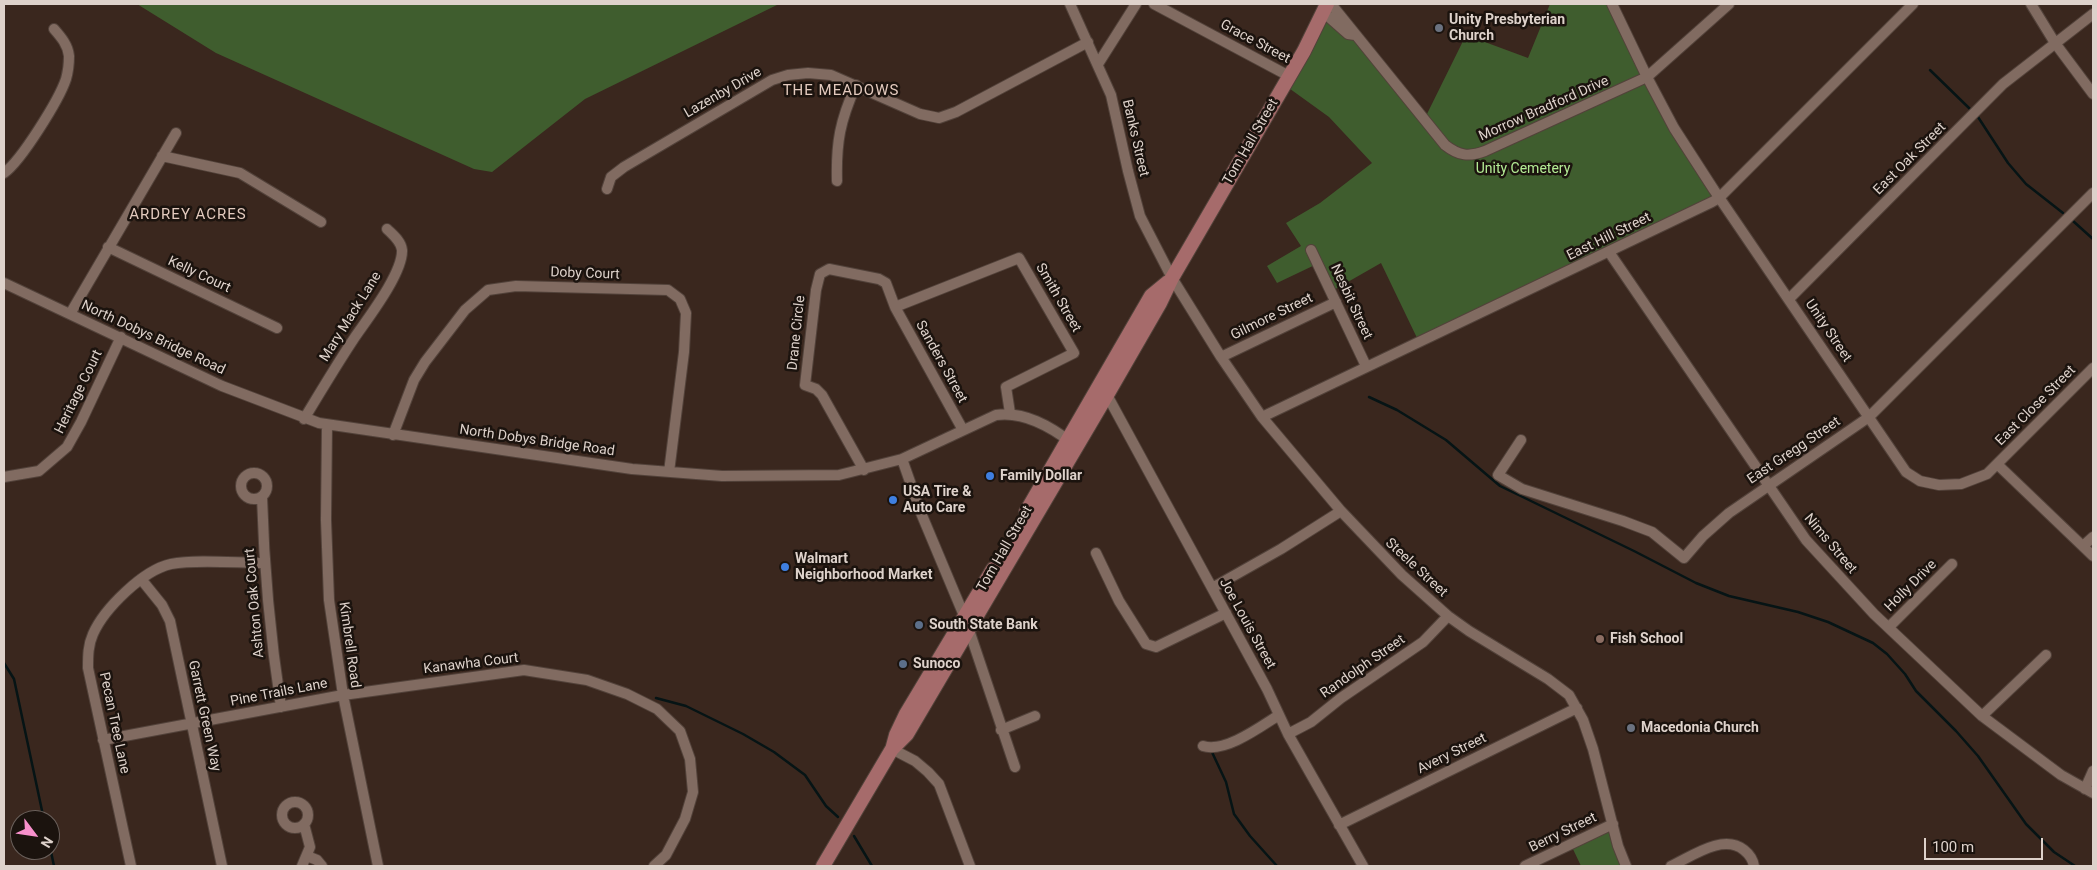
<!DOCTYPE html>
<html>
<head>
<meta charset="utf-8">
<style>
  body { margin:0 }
  #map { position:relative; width:2097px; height:870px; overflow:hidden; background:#3a271e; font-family:Roboto,sans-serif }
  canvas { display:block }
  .frame { position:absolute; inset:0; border:5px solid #ded2cb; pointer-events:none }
  .north { position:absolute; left:10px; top:810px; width:50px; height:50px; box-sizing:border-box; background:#1b130e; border:1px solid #695f5a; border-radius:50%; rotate:121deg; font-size:14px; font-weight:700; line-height:20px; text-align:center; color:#ded2cb }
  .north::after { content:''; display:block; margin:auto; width:18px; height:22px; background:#f890cc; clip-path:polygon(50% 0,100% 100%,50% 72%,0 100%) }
  .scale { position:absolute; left:1924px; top:838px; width:119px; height:22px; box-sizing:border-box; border:2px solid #ded2cb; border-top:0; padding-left:6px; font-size:15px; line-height:18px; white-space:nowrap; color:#ded2cb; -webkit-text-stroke:4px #1b130e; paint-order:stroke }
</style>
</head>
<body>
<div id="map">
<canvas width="2097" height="870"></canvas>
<div class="frame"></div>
<div class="north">N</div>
<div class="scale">100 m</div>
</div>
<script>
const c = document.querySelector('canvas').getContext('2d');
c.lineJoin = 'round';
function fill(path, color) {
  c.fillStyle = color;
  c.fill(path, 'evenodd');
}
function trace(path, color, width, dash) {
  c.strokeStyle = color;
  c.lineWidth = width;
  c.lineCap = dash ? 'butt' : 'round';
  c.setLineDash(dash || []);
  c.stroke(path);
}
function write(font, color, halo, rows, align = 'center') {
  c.font = font + ' Roboto,sans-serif';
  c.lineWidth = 5;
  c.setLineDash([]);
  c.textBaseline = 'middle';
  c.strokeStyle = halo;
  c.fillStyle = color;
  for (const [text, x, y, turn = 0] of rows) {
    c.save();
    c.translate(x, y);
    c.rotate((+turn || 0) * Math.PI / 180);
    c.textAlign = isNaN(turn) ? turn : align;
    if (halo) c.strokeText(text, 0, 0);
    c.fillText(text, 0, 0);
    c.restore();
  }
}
fill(new Path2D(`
  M137,4H779L585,99L492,172L474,169L216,53Z
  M1550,4H1611L1717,197L1418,340L1381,263L1332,291L1319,263L1277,283L1267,266L1301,246L1286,223L1320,203L1372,163L1329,117L1286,86L1324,15L1355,36L1425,118L1466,35L1528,58Z
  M1610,829L1622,866H1581L1572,847Z`), '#3f5d2e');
trace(new Path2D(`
  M1930,70L1970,109
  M1978,117L2008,163L2026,184L2063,213
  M2073,221L2093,239
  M1369,397L1397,410L1446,440L1500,486L1634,551L1696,583L1729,596L1798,612L1828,622L1873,643L1887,654L1905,674L1916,691L1956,731L1978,756L2026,824L2054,852L2075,866
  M4,663L14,679L44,820
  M656,698L686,706L743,734L774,752L805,775L826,806L838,817
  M1211,750L1226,782L1234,814L1250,836L1277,866
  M854,836L872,866
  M50,847L54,866`), '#061415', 2.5);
const minor = new Path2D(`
  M1070,4L1111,95L1128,171L1140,216L1172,278L1221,357L1262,417L1341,511L1402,575L1448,616L1469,631L1548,679L1569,695L1583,720L1593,749L1618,846L1626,866
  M1154,4L1289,76
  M1331,4L1445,145C1459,156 1469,157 1485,151L1647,77L1729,4
  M1612,4L1647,77L1674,128L1714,190L1906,472L1920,481L1939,485L1961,484L1987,474L2093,368
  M2031,4L2055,43L2093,94
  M1323,12L1348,34L1355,35
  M1098,64L1136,4
  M162,156L240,173L321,222
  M4,173C21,161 59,100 66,79C68,72 69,64 69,56C68,45 61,37 54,29
  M837,181C836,142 840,121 856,85
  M607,189L611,177L624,167L772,80L788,75L808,73L831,75L920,114L939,118L956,112L1088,42
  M108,247L277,328
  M1311,250L1366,366
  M1609,252L1806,540L1874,614L1982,716L2061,775L2093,793
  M4,283L222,386L319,423L632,469L722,476L839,475L902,459L996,415C1024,411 1050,426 1072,443
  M1789,299L2003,84L2093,14
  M895,307L1019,258L1074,353L1006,387L1010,413
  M70,314L176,133
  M1221,357L1336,302
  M1107,395L1267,689L1288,734L1363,866
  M1262,417L1712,202L1719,198L1913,4
  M304,419C321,391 337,364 355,337C368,318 403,273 402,250C401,241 393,235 387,229
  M327,425L326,520L329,600L343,695L378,866
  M393,435L414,380L425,362L465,310L488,290L516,286L668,290L680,299L686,313L684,352L669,472
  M1521,440L1498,475L1522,489L1623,521L1652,532L1684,558L1703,536L1729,513L1869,417L2093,193
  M902,459L921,513L965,618L1015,767
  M1997,464L2093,556
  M864,470L822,395L816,389L805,385L816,290L820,274L829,269L879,279L886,283L895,307L963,430
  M241 486a13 13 0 1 1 26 0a13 13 0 1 1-26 0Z
  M4,477L39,471L67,447L81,422L121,337
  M262,497C264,569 270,635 281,707
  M2083,546L2093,537
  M1096,553L1119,601L1146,644L1156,647L1226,613
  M141,579L162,605L170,621L222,866
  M1212,588L1281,549L1341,511
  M1889,627L1952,564
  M1982,716L2046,655
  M1001,730L1035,716
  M1288,734L1311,722L1341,698L1423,642L1448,616
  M103,740L343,695L524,670L587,680L627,694L657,709L680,731L690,759L693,792L685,819L666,855L654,866
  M1203,746C1225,753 1260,727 1279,715
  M892,749L915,761L928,772L939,784L970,866
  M2085,789L2093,771
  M282 815a13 13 0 1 1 26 0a13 13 0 1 1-26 0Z
  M1339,825L1577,708
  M307,856L317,860L322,866
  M131,866L88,668C88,656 88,645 93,634C104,609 143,570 171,564C196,559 237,563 263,563
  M302,866L310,847L304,824
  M1525,866L1613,824
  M1671,866C1691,857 1723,833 1744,850C1749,854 1753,860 1754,866`);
const major = new Path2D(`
  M1026,512L1151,296L1168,282
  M893,746L896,735L906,714L993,569
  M823,866L892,749L907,734L1107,395L1160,303L1172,278L1304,51L1327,4`);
trace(minor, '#52423a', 12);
trace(major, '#52423a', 16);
trace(minor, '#816b61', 10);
trace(major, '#a66b6b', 14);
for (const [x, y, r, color] of [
  [1439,28,5,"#6b7280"],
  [990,476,5,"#3f7fe0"],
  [893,500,5,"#3f7fe0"],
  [785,567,5,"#3f7fe0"],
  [919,625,5,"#5c6f8a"],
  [1600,639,5,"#8d6e63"],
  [903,664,5,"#5c6f8a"],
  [1631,728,5,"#6b7280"]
]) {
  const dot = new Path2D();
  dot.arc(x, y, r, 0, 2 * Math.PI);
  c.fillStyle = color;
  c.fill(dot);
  trace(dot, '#1b130e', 2);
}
write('bold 14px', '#ded2cb', '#1b130e', [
  ["Unity Presbyterian",1449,20],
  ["Church",1449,36],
  ["Family Dollar",1000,476],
  ["USA Tire &",903,492],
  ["Auto Care",903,508],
  ["Walmart",795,559],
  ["Neighborhood Market",795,575],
  ["South State Bank",929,625],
  ["Fish School",1610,639],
  ["Sunoco",913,664],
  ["Macedonia Church",1641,728]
], 'left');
write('14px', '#ded2cb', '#1b130e', [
  ["Grace Street",1255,42,28],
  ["Lazenby Drive",723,93,-30],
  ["Morrow Bradford Drive",1544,109,-24],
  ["Banks Street",1135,138,77],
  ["Tom Hall Street",1251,142,-60],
  ["East Oak Street",1910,159,-45],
  ["East Hill Street",1609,237,-26],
  ["Doby Court",585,274,2],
  ["Kelly Court",199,275,25],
  ["Smith Street",1058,298,60],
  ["Nesbit Street",1351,302,65],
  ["Mary Mack Lane",351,317,-58],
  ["Gilmore Street",1272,317,-26],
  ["Unity Street",1828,331,56],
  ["Drane Circle",797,333,-84],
  ["North Dobys Bridge Road",153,338,25],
  ["Sanders Street",941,362,61],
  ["Heritage Court",79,392,-64],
  ["East Close Street",2036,406,-45],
  ["North Dobys Bridge Road",537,441,8],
  ["East Gregg Street",1794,451,-34],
  ["Nims Street",1830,544,50],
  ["Tom Hall Street",1005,549,-60],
  ["Steele Street",1416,568,43],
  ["Holly Drive",1911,586,-45],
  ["Ashton Oak Court",255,603,-95],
  ["Joe Louis Street",1247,624,61],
  ["Kimbrell Road",349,645,82],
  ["Kanawha Court",471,664,-7],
  ["Randolph Street",1363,667,-35],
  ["Pine Trails Lane",279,693,-11],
  ["Garrett Green Way",204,716,78],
  ["Pecan Tree Lane",114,723,78],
  ["Avery Street",1452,754,-26],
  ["Berry Street",1563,833,-26]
]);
write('14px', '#b4ec95', '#1b130e', [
  ["Unity Cemetery",1523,169]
]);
c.letterSpacing = '1px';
write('15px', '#e3cabe', '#1b130e', [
  ["THE MEADOWS",841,91],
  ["ARDREY ACRES",188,215]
]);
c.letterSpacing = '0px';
</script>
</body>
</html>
